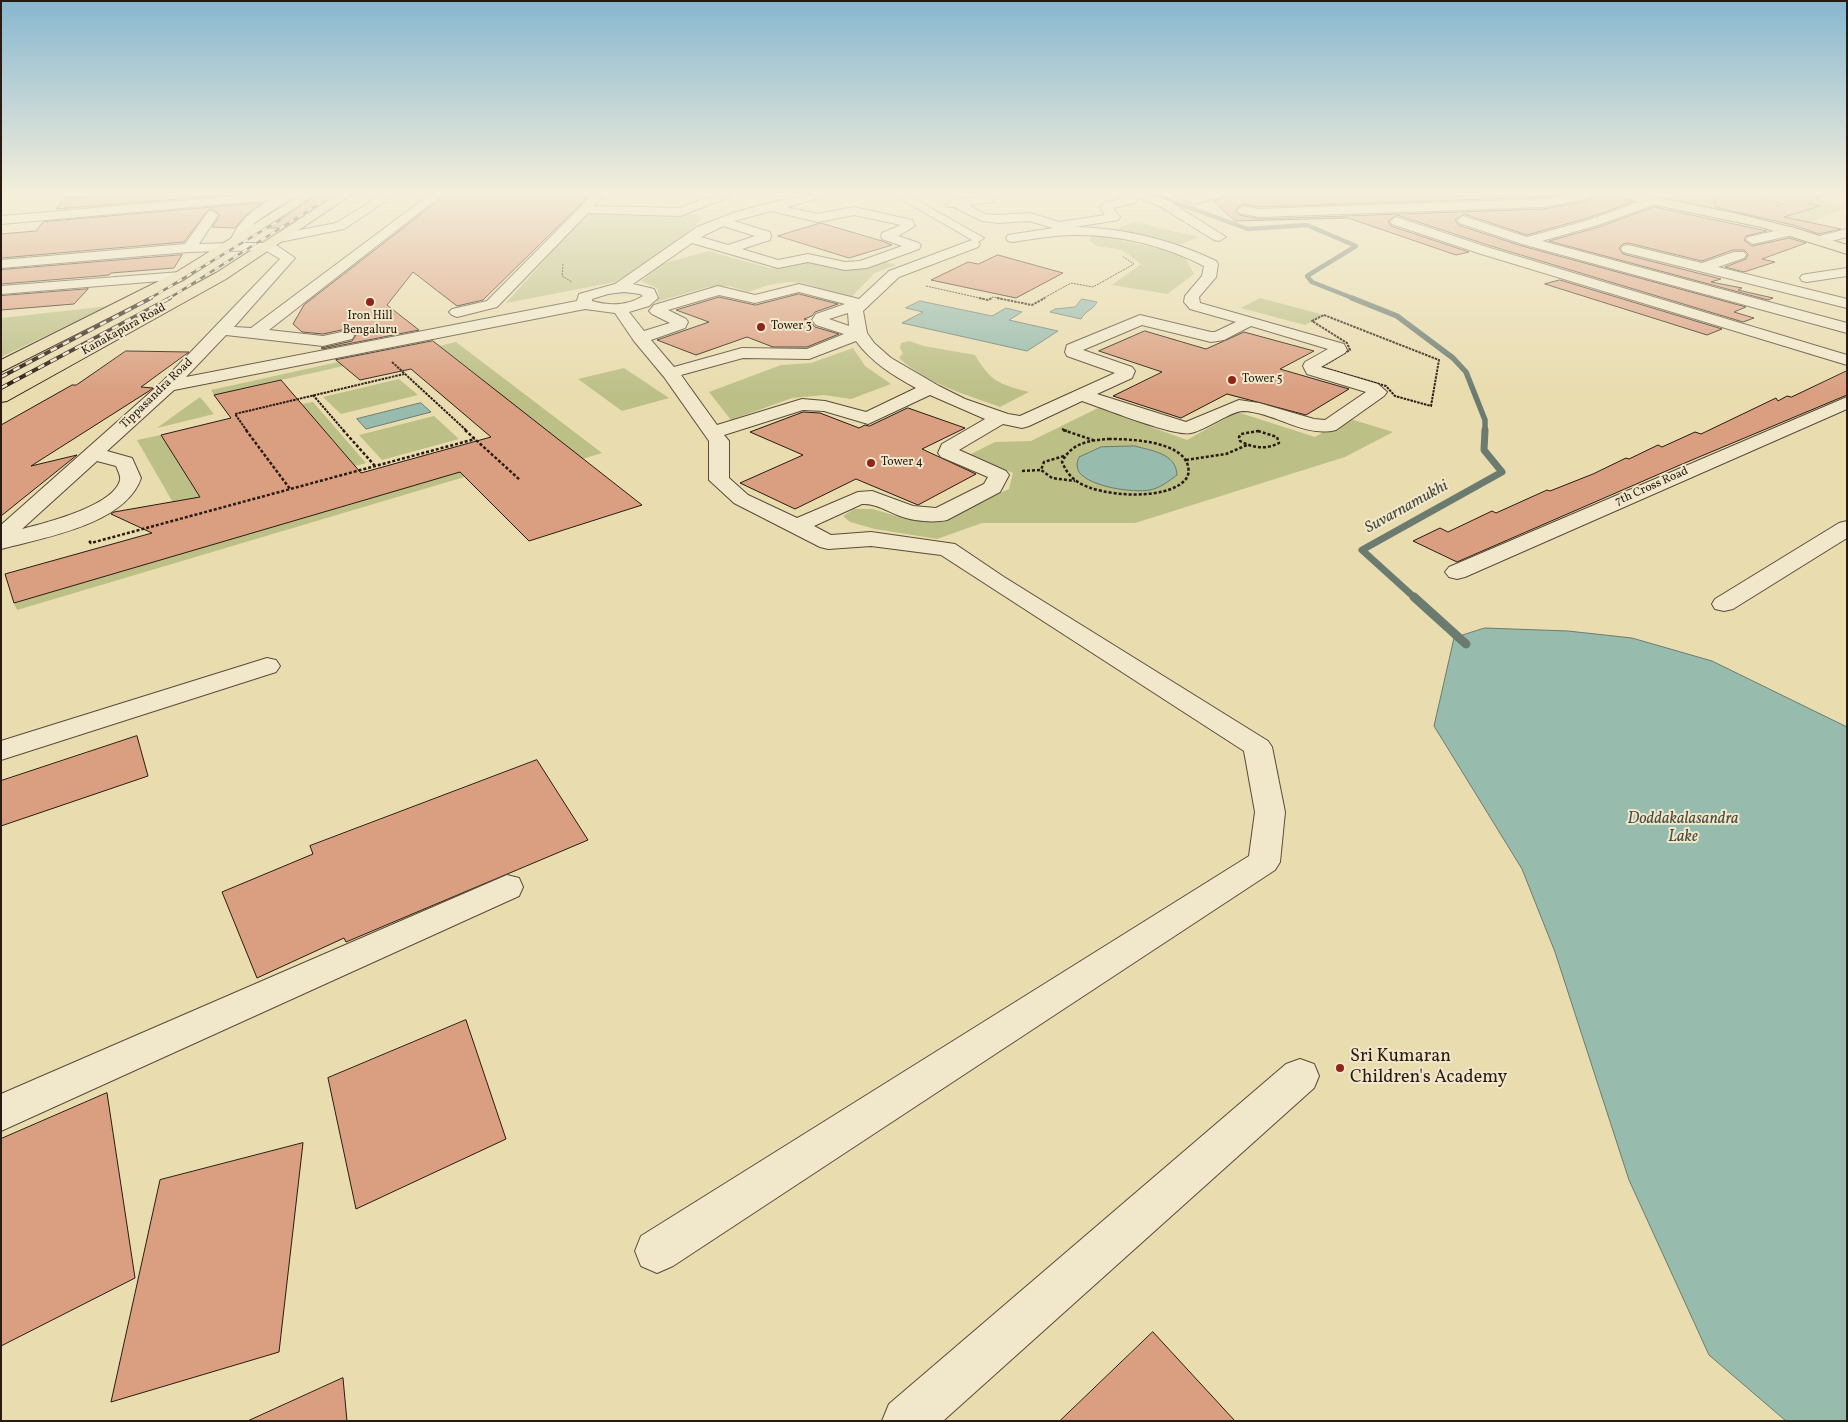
<!DOCTYPE html>
<html>
<head>
<meta charset="utf-8">
<style>
  body { margin:0 }
  #map { position:relative; width:1848px; height:1422px; overflow:hidden; background:#e9dcaf; font-family:Vollkorn,serif }
  canvas { display:block }
  .frame { position:absolute; inset:0; border:2px solid #291b12; pointer-events:none }
</style>
</head>
<body>
<div id="map">
<canvas width="1848" height="1422"></canvas>
<div class="frame"></div>
</div>
<script>
const c = document.querySelector('canvas').getContext('2d');
c.lineJoin = 'round';
function fill(path, color) {
  c.fillStyle = color;
  c.fill(path, 'evenodd');
}
function trace(path, color, width, dash) {
  c.strokeStyle = color;
  c.lineWidth = width;
  c.lineCap = dash ? 'butt' : 'round';
  c.setLineDash(dash || []);
  c.stroke(path);
}
function write(font, color, halo, rows, align = 'center') {
  c.font = font + ' Vollkorn,serif';
  c.lineWidth = 4;
  c.setLineDash([]);
  c.textBaseline = 'middle';
  c.strokeStyle = halo;
  c.fillStyle = color;
  for (const [text, x, y, turn = 0] of rows) {
    c.save();
    c.translate(x, y);
    c.rotate((+turn || 0) * Math.PI / 180);
    c.textAlign = isNaN(turn) ? turn : align;
    if (halo) c.strokeText(text, 0, 0);
    c.fillText(text, 0, 0);
    c.restore();
  }
}
fill(new Path2D(`
  M1649,195H1795L1847,205V208L1798,227Z
  M587,213L700,214L701,220L675,244L615,282L506,303Z
  M1134,222L1199,237L1175,247L1109,231Z
  M1092,234L1183,254L1194,274L1167,294L1112,285L1141,264L1122,250L1097,246L1090,241Z
  M708,251L769,268H782L806,261L838,266L882,261L896,265L875,273L850,298L803,283L789,282L769,285L748,292L729,286L708,287L656,302L659,296L657,288L641,281L662,264Z
  M1260,298L1324,315L1305,325L1241,308Z
  M109,306L1,357V318Z
  M909,341L924,346L975,355C991,382 999,384 1029,392L1000,407C965,394 927,384 899,358L903,353L900,348L901,343Z
  M456,342L602,453L582,459L439,346Z
  M853,348L865,366L891,384L851,399L824,395L792,398L731,420L709,392L781,365L811,363Z
  M370,355L375,359L214,395L211,390Z
  M624,368L669,398L622,411L578,379Z
  M399,379L418,395L341,414L323,397Z
  M200,397L214,414L157,428Z
  M313,402L366,463L355,466L302,404Z
  M1098,408L1187,440L1237,412L1315,437L1347,418L1393,432L1345,457L1135,523H982L937,539L875,529L850,522L843,516L854,509H873L906,519L937,522L1009,489L1013,473L969,455L995,442L1031,441Z
  M434,416L459,439L382,460L359,435Z
  M161,435L205,505L179,513L137,440Z
  M483,465L488,470L17,610L14,603Z`), '#bcbf86');
const water = new Path2D(`
  M1082,299L1097,302C1093,310 1085,311 1081,319L1050,312L1055,309L1075,307Z
  M920,301L992,316L1006,308L1022,312L1009,320L1058,331L1027,351L902,323L923,312L906,308Z
  M421,403L431,412L366,429L357,419Z
  M1135,446C1152,451 1176,453 1177,475C1169,481 1160,488 1150,490C1133,493 1090,487 1079,472C1076,466 1077,462 1079,457L1101,447Z
  M1485,628L1568,631L1632,638L1712,661L1847,727V1421H1786L1709,1355L1629,1180L1555,952L1522,869L1434,726L1454,638Z`);
fill(water, '#97bbad');
trace(water, '#6b7b6f', 1);
trace(new Path2D(`
  M1155,195L1248,229L1307,225L1356,246L1307,276L1312,282L1355,299`), '#6b7b6f', 4.5);
trace(new Path2D(`
  M1352,298L1397,316L1453,358L1466,372L1485,420V431`), '#6b7b6f', 5.5);
trace(new Path2D(`
  M1415,598L1362,550L1502,472L1484,450L1485,430`), '#6b7b6f', 7);
trace(new Path2D(`
  M1414,597L1466,644`), '#6b7b6f', 9);
const building = new Path2D(`
  M108,195H228L56,209L65,198Z
  M317,195H334L283,228H268Z
  M446,195H590L483,300L457,306L413,272L387,305L419,330L322,349L321,348L352,341L356,335L353,331L346,329L323,334L302,332L293,324L304,305Z
  M1225,195H1558L1544,197L1259,207L1243,204L1235,210L1239,215L1259,219L1544,209L1587,201L1595,195H1619L1626,201L1633,202L1588,218L1527,235L1464,214L1455,220L1458,225L1522,246L1746,307L1734,312L1754,318L1743,322L1491,246L1397,215L1388,221L1391,226L1469,252L1456,255L1348,218L1235,221L1213,201L1221,199Z
  M1716,195H1825L1807,203L1820,206L1784,217L1841,229L1819,234L1793,225L1715,207Z
  M262,203L246,215L235,228L212,227L220,215L213,209L208,210L184,242L1,258V234L36,231L43,222Z
  M1654,207L1767,231L1746,236L1744,240L1752,246L1789,238L1806,243L1762,259L1775,262L1744,272L1725,267L1746,259L1748,254L1744,250H1733L1702,261L1628,243L1623,244L1619,248L1623,254L1721,279L1711,282L1742,288L1738,290L1773,298L1768,300L1549,241L1599,227Z
  M821,223L882,241L892,245L849,258L778,236Z
  M182,255L174,268L111,273L109,275L99,276L1,284V270Z
  M998,255L1063,273L1016,298L931,280L968,262L978,264Z
  M1560,280L1722,329L1707,335L1545,284Z
  M88,289L74,304L1,310V296Z
  M799,294L838,304L815,312L812,316L804,319L810,321L815,327L839,334L807,347H773L747,337L696,355L657,340L709,322L676,310L719,297L755,305Z
  M1145,331L1206,349L1244,332L1314,351L1280,369L1349,389L1306,415L1227,394L1181,418L1113,396L1162,372L1099,351Z
  M433,341L642,505L529,541L460,472L14,603L5,574L152,533L111,514L114,512L200,497L161,435L231,418L214,395L281,380L361,473L491,437L411,369L360,380L336,360Z
  M126,351L189,352L141,387L153,388L149,391L31,466L77,455L1,516V425L72,385H76Z
  M1847,371V395L1680,465L1457,562L1413,541L1440,528L1448,532L1492,511L1496,513L1547,490L1550,491L1593,474L1626,458L1629,459L1658,445L1662,447L1695,432L1701,434L1776,398L1778,401L1787,396L1791,397Z
  M908,408L965,428L922,449L976,474L918,505L856,479L795,509L740,483L803,455L750,432L803,412L820,413L859,428L865,425L869,426Z
  M137,736L148,776L1,826V781Z
  M537,760L588,840L346,942L344,938L257,978L222,892L313,854L310,846Z
  M466,1020L506,1139L356,1209L328,1078Z
  M107,1093L135,1278L1,1346V1139Z
  M303,1143L279,1352L111,1402L160,1180Z
  M1153,1332L1235,1421H1060Z
  M343,1378L347,1421H248Z`);
fill(building, '#da9f81');
trace(building, '#291b12', 1);
const minor = new Path2D(`
  M248,195H292L287,201L254,223L242,243H273L295,258L234,327L251,328L429,195H442L269,330L323,336L346,331L352,333L354,336L352,339L323,346L226,335L186,377L577,301L579,294L615,284L697,227L733,213L765,204L805,195H824L822,197L786,207L818,214L854,207L912,220L915,226L898,236L919,243L921,246L919,249L867,268L845,270L808,262L778,268L692,243L633,284L654,289L658,298L649,306L629,312L644,331L670,323L652,314L649,311L654,305L718,286L755,295L799,284L859,299L889,271L972,240L894,195H908L984,238L978,242L980,244L978,247L899,277L863,311L867,333L874,343L891,358L939,386L965,399L1008,414L1020,416L1115,373L1067,356L1065,352L1067,345L1140,315L1211,332H1215L1236,322L1190,309L1184,302L1185,296L1202,276L1204,266C1165,246 1118,234 1074,235C1054,235 1033,239 1013,242L1008,241L1006,238L1008,235L1053,228L1029,221L998,223L982,221L954,207H948L946,204L955,199L993,195L995,199L993,202L969,205L985,214L998,215L1030,213L1059,222L1105,215L1100,208L1103,203L1122,199L1116,195H1135L1137,200L1135,203L1113,208L1120,217L1118,220L1075,227C1123,228 1173,240 1216,261L1218,264L1216,277L1199,297L1200,303L1344,344L1347,350L1345,353L1321,367L1378,384L1387,392L1384,396L1336,430C1304,438 1275,412 1243,411C1231,411 1206,430 1191,433C1174,437 1103,408 1082,401L1029,426L1022,428L1003,424L959,450L1006,471L1009,475L1000,492L947,520C933,523 913,521 900,516C887,511 875,503 862,504L814,526L831,535L871,532L955,544L1004,577L1268,741L1272,747L1285,812L1280,862L1275,870L673,1266L657,1273L641,1266L635,1251L641,1236L1249,856L1255,812L1244,751L941,555L871,546L828,549L820,547L734,503L709,480V441L664,377L634,341L615,313L585,309L174,390L107,451L132,458L141,478C126,524 43,538 1,549V525L162,382L280,259L265,250L189,252L1,268V260L185,244L208,212L212,211L218,215L199,244L232,243L230,241C239,221 252,210 271,200L1,224V216ZM771,211L818,222L854,215L901,225L882,233L881,236L882,239L902,246L860,261L845,262L808,254L778,260L742,249L770,240L771,235L770,232L734,221ZM723,226L755,236L728,245L701,237ZM624,292L640,294L643,296C627,306 610,306 592,301V299L608,294ZM799,292L845,304L816,314L812,320L816,325L844,334L807,349L742,348L674,367L651,340L685,328L688,322L686,319L668,310L719,295L755,303ZM848,313L849,326L829,319ZM1142,325L1211,342L1224,340L1251,326L1328,349L1305,362L1303,366L1307,374L1366,392L1325,420L1314,419L1259,403L1239,400L1186,422L1097,394L1132,378L1135,371L1132,367L1083,350ZM856,341C871,362 894,376 916,388L866,412L825,401L802,399L717,425L681,375L743,358L809,359ZM930,395L985,419L942,444L938,453L941,457L988,477L984,484L936,508L913,506L872,491L858,492L797,518L748,495L729,478V441L724,435L803,410L824,411L868,424ZM97,461L116,466C118,471 121,476 120,480C114,506 45,523 22,529Z
  M381,195H395L344,229L280,242L273,238L280,234L336,223Z
  M592,195H604L594,206L679,208L715,195H731L729,197L680,216L588,213L497,307L457,317L452,315L449,312L452,309L487,301Z
  M1135,195H1151L1169,201L1226,237L1219,241L1214,240L1161,207L1137,197Z
  M1174,195H1223L1221,197L1194,204L1176,197Z
  M1569,195H1593L1587,199L1544,207L1259,217L1239,213L1237,210L1243,206L1259,209L1544,199Z
  M1655,196L1661,200L1659,203L1598,225L1542,241L1847,323V333L1522,244L1459,223L1457,220L1463,216L1527,237L1589,220Z
  M1396,217L1490,248L1847,355V365L1478,253L1392,224L1390,221Z
  M1792,227L1798,231L1797,234L1753,244L1746,240L1748,237Z
  M1847,229V237L1820,244L1813,240L1815,237Z
  M1628,245L1702,263L1734,252H1744L1746,255L1744,258L1718,267L1847,299V308L1623,252L1621,249L1623,246Z
  M1847,268V276L1807,282L1802,281L1800,278L1802,275L1807,274Z
  M180,272L185,273L187,276L185,279L1,294V286Z
  M1847,397V409L1465,577L1457,579L1449,577L1445,572L1449,567Z
  M1847,521V538L1733,609L1724,611L1715,609L1712,604L1715,599L1839,523Z
  M267,658L276,660L280,666L276,672L1,760V741Z
  M507,875L519,878L523,887L519,896L1,1131V1094Z
  M1300,1059L1314,1064L1319,1076L1314,1088L943,1421H882L889,1404L1286,1064Z`);
const major = new Path2D(`
  M1621,195H1645L1738,214L1798,229L1847,245V254L1761,227L1627,199Z`);
const highway = new Path2D(`
  M301,195H315L185,279L1,372V360L175,273Z
  M337,195H351L226,279L7,401L1,402V390L216,273Z`);
trace(minor, '#594b39', 2);
trace(major, '#291b12', 2);
trace(highway, '#291b12', 2);
trace(new Path2D(`
  M1742,195L1781,203
  M1775,206L1783,204
  M563,264L562,276L572,282
  M926,286L984,299
  M989,299L993,297L1003,299
  M1042,299L1071,283L1093,287L1134,264L1122,256`), '#291b12', 1, [2, 1]);
trace(new Path2D(`
  M979,298L988,300L992,298
  M997,298L1032,305L1045,298
  M1324,315L1439,360L1431,406L1395,396L1386,386L1321,367L1350,350L1347,343L1312,321Z
  M392,362L467,431
  M313,395L344,431
  M1062,429L1067,431
  M247,431L235,414L404,374`), '#291b12', 2, [2.5, 1]);
trace(new Path2D(`
  M246,430L290,489
  M343,430L375,466
  M465,430L520,480
  M1063,430L1093,440
  M1258,431L1277,437L1279,443C1266,450 1253,448 1240,441L1239,437L1241,434Z
  M1109,439C1130,439 1182,441 1188,466C1189,471 1189,476 1185,480C1167,501 1100,497 1078,482C1070,477 1066,471 1062,462C1071,443 1090,440 1109,439Z
  M1064,456L1044,462L1041,470L1052,478L1075,481
  M1186,460L1226,454L1247,445
  M1022,471L1041,470
  M89,541L91,543L475,439`), '#291b12', 2.5, [3, 2]);
fill(minor, '#f1e8cb');
fill(major, '#e9dcaf');
fill(highway, '#e9dcaf');
const railFar1 = new Path2D(`
  M149,299L280,220
  M168,299L333,195`);
const rail = new Path2D(`
  M1,377L151,298
  M1,388L170,298`);
trace(railFar1, '#291b12', 2.5);
trace(rail, '#291b12', 4);
trace(railFar1, '#f1e8cb', 2, [5.5]);
trace(rail, '#f1e8cb', 2.5, [7]);
const sky = c.createLinearGradient(0, 0, 0, 394);
sky.addColorStop(0, '#87b7d0');
sky.addColorStop(0.49, '#f5efdb');
sky.addColorStop(1, '#f5efdb00');
c.fillStyle = sky;
c.fillRect(0, 0, 1848, 394);
for (const [x, y, r, color] of [
  [370,302,5,"#8f2418"],
  [761,327,5,"#8f2418"],
  [1232,380,5,"#8f2418"],
  [871,463,5,"#8f2418"],
  [1340,1068,5,"#8f2418"]
]) {
  const dot = new Path2D();
  dot.arc(x, y, r, 0, 2 * Math.PI);
  c.fillStyle = color;
  c.fill(dot);
  trace(dot, '#f1e8cb', 2);
}
write('12px', '#291b12', '#f1e8cb', [
  ["Iron Hill",370,317,"center"],
  ["Bengaluru",370,331,"center"],
  ["Tower 3",771,327],
  ["Tower 5",1242,380],
  ["Tower 4",881,463]
], 'left');
write('12px', '#291b12', '#f1e8cb', [
  ["Kanakapura Road",124,330,-29],
  ["Tippasandra Road",157,394,-44],
  ["7th Cross Road",1652,487,-24]
]);
write('italic 16px', '#4a4b40', '#f1e8cb', [
  ["Suvarnamukhi",1407,508,-29],
  ["Doddakalasandra",1683,820],
  ["Lake",1683,838]
]);
write('18px', '#291b12', '#f1e8cb', [
  ["Sri Kumaran",1350,1058],
  ["Children's Academy",1350,1079]
], 'left');
</script>
</body>
</html>
